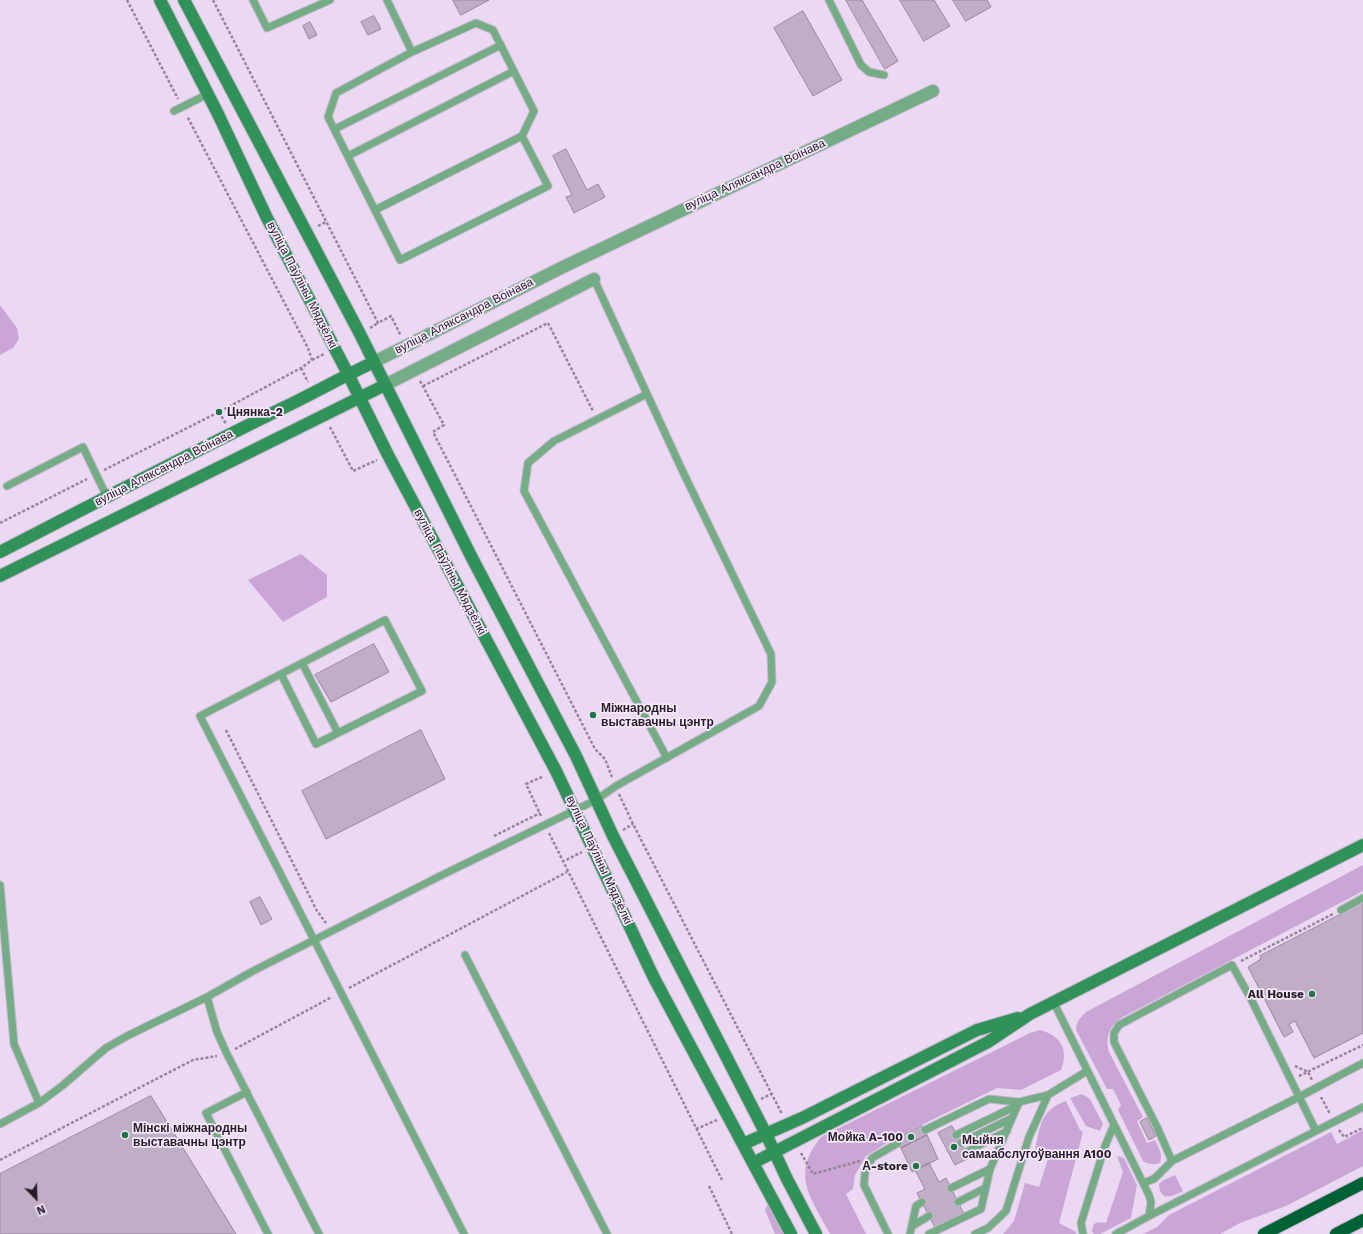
<!DOCTYPE html>
<html>
<head>
<meta charset="utf-8">
<style>
  body { margin:0 }
  #map { position:relative; width:1363px; height:1234px; overflow:hidden; background:#ebd8f2; font-family:"Work Sans",sans-serif }
  canvas { display:block }
  .north { position:absolute; left:16px; top:1178px; width:40px; height:40px; -webkit-text-stroke:3px #f6e7fc; paint-order:stroke; rotate:157deg; font-size:11px; font-weight:700; line-height:16px; text-align:center; color:#251e27 }
  .north::after { content:''; display:block; margin:auto; width:14px; height:18px; background:#251e27; clip-path:polygon(50% 0,100% 100%,50% 72%,0 100%) }
</style>
</head>
<body>
<div id="map">
<canvas width="1363" height="1234"></canvas>
<div class="north">N</div>
</div>
<script>
const c = document.querySelector('canvas').getContext('2d');
c.lineJoin = 'round';
function fill(path, color) {
  c.fillStyle = color;
  c.fill(path, 'evenodd');
}
function trace(path, color, width, dash) {
  c.strokeStyle = color;
  c.lineWidth = width;
  c.lineCap = dash ? 'butt' : 'round';
  c.setLineDash(dash || []);
  c.stroke(path);
}
function write(font, color, halo, rows, align = 'center') {
  c.font = font + ' "Work Sans",sans-serif';
  c.lineWidth = 3.5;
  c.setLineDash([]);
  c.textBaseline = 'middle';
  c.strokeStyle = halo;
  c.fillStyle = color;
  for (const [text, x, y, turn = 0] of rows) {
    c.save();
    c.translate(x, y);
    c.rotate((+turn || 0) * Math.PI / 180);
    c.textAlign = isNaN(turn) ? turn : align;
    if (halo) c.strokeText(text, 0, 0);
    c.fillText(text, 0, 0);
    c.restore();
  }
}
fill(new Path2D(`
  M0,305L17,328L19,339L13,348L0,355Z
  M301,554L327,575V597L283,622L248,580Z
  M1363,865V891L1123,1017C1109,1027 1105,1035 1109,1052L1143,1117L1137,1121L1147,1143L1155,1140C1159,1148 1163,1154 1160,1163C1154,1165 1149,1165 1143,1161L1118,1110L1121,1105L1113,1089H1107L1076,1030C1076,1022 1080,1018 1086,1012Z
  M1040,1030C1061,1036 1069,1049 1061,1070L1021,1090L997,1088L893,1139L866,1156L855,1175L853,1189L846,1194L866,1234H830C811,1197 790,1175 821,1137L1030,1033Z
  M1082,1094L1090,1099L1103,1124L1100,1131L1086,1126L1070,1098Z
  M1066,1101L1080,1130L1083,1132L1059,1223L1076,1232V1234H1003L1014,1221L1025,1183L1039,1187L1049,1156L1035,1150C1040,1127 1040,1110 1066,1101Z
  M1363,1130V1166L1286,1206L1240,1223L1220,1234H1143L1157,1227L1169,1215L1331,1132L1337,1144Z
  M1117,1156L1124,1158L1137,1185L1131,1218L1100,1234H1094L1092,1232C1093,1221 1096,1222 1106,1223L1123,1172Z
  M1175,1175L1183,1191C1173,1196 1160,1203 1159,1184L1162,1181Z
  M769,1202L784,1234H775L765,1210Z`), '#caa6d6');
const building = new Path2D(`
  M453,0H489L461,15Z
  M846,0H862L898,61L885,69Z
  M900,0H934L950,26L924,41Z
  M953,0H987L991,7L966,21Z
  M803,11L842,80L813,96L774,28Z
  M374,16L381,29L368,35L361,22Z
  M310,22L317,35L309,39L303,26Z
  M566,149L587,190L598,184L605,197L574,213L566,197L572,195L553,156Z
  M374,644L389,672L331,702L315,675Z
  M421,730L445,779L326,839L302,791Z
  M260,897L272,919L261,925L250,902Z
  M1363,903V1033L1314,1058L1295,1021L1289,1024L1293,1032L1284,1037L1248,967L1261,959L1260,956Z
  M151,1096L236,1234H0V1174Z
  M1147,1118L1156,1136L1149,1140L1140,1122Z
  M922,1126L927,1135L901,1148L896,1139Z
  M952,1126L969,1158L955,1165L938,1133Z
  M927,1135L938,1159L912,1172L901,1148Z
  M929,1163L939,1182L946,1178L964,1214L936,1229L917,1193L925,1189L915,1170Z`);
fill(building, '#c0adc6');
trace(building, '#99879f', 1);
const lane = new Path2D(`
  M253,0L267,28L330,0
  M387,0L412,52L336,93L328,117L400,260L548,186L522,136L534,111L493,30L476,23L412,52
  M829,0L861,65L869,72L884,75
  M174,111L208,94
  M335,129L501,45
  M348,156L514,71
  M375,210L522,136
  M647,394L554,441L528,463L524,491L667,758
  M7,486L83,447L107,497
  M302,663L338,733
  M281,674L316,744L422,691L385,620L200,716L464,1234
  M0,885L14,1044L39,1103
  M1341,910L1363,898
  M465,955L607,1234
  M207,997L217,1032L227,1054L319,1234
  M1054,1003L1149,1195L1151,1202L1149,1216
  M247,1092L206,1113L268,1234
  M0,1124L39,1103L62,1086L106,1048L127,1036L207,997L253,971L444,874L596,800L616,786L759,706L772,682L771,654L683,472L594,279
  M925,1130L989,1099L1019,1102L1048,1095L1087,1071
  M956,1135L1018,1105
  M961,1143L1012,1118
  M966,1152L1007,1131
  M1172,1161L1157,1127L1114,1042V1033L1119,1025L1232,965L1251,999L1316,1131
  M1143,1183L1154,1179L1172,1161L1299,1097L1363,1063
  M951,1188L990,1169L1019,1102
  M958,1202L985,1188
  M912,1226L929,1216
  M888,1234L864,1185L865,1172L872,1158L898,1143
  M910,1234L916,1206L922,1202
  M929,1234L981,1209L990,1169
  M975,1234L988,1228L1006,1211L1029,1137L1048,1095
  M1083,1234L1081,1223L1105,1146L1114,1125
  M1116,1234L1149,1216L1363,1107`);
const street = new Path2D(`
  M374,362L563,267L933,91
  M385,385L594,279`);
const secondary = new Path2D(`
  M160,0L218,114L266,216L348,374L388,455L556,771L654,978L791,1234
  M184,0L360,334L471,556L576,756L613,836L766,1134L787,1179L816,1234
  M0,552C95,503 191,453 287,406C316,392 344,376 374,362
  M0,576L385,385
  M743,1144L802,1118L977,1030L1018,1018
  M753,1163L988,1042L1030,1014L1363,845`);
const highway = new Path2D(`
  M1264,1234L1363,1183
  M1336,1234L1363,1220`);
trace(lane, '#c7b7cd', 9);
trace(street, '#c7b7cd', 14);
trace(secondary, '#c7b7cd', 14);
trace(highway, '#c7b7cd', 14);
trace(new Path2D(`
  M127,0L178,99
  M213,0L378,323L391,316L401,336
  M318,226L326,222
  M370,328L378,323
  M312,360L324,354
  M301,368L308,382
  M420,381L444,425L433,432L595,749L605,759L612,777
  M423,386L548,323L593,411
  M219,412L226,424
  M330,427L353,471L377,460
  M104,470L219,412L301,368L312,360L308,348L187,116
  M0,523L87,479
  M226,730L317,911L326,923
  M619,794L633,824L782,1114
  M541,816L526,784L544,776
  M623,830L633,824
  M549,833L722,1180
  M494,836L540,813
  M562,862L582,852
  M1241,961L1333,914
  M349,988L567,872
  M235,1049L332,997
  M1295,1066L1308,1072L1312,1080
  M1299,1076L1363,1045
  M1321,1097L1330,1114
  M761,1099L771,1094
  M696,1129L717,1120
  M1339,1130L1344,1137L1363,1128
  M801,1153L813,1174L860,1161
  M0,1160L193,1060L217,1056
  M709,1186L732,1234`), '#938698', 2.5, [3, 2]);
trace(lane, '#73ac85', 7);
trace(street, '#73ac85', 12);
trace(secondary, '#309159', 12);
trace(highway, '#006134', 12);
for (const [x, y, r, color] of [
  [219,412,4,"#217445"],
  [593,715,4,"#217445"],
  [1312,994,4,"#217445"],
  [125,1135,4,"#217445"],
  [911,1137,4,"#217445"],
  [954,1147,4,"#217445"],
  [916,1166,4,"#217445"]
]) {
  const dot = new Path2D();
  dot.arc(x, y, r, 0, 2 * Math.PI);
  c.fillStyle = color;
  c.fill(dot);
  trace(dot, '#f6e7fc', 1.5);
}
write('12px', '#251e27', '#f6e7fc', [
  ["вуліца Аляксандра Воінава",755,175,-25],
  ["вуліца Паўліны Мядзёлкі",302,285,63],
  ["вуліца Аляксандра Воінава",464,316,-27],
  ["вуліца Аляксандра Воінава",164,468,-27],
  ["вуліца Паўліны Мядзёлкі",450,572,62],
  ["вуліца Паўліны Мядзёлкі",599,860,65]
]);
write('bold 12px', '#251e27', '#f6e7fc', [
  ["Цнянка-2",227,412],
  ["Міжнародны",601,708],
  ["выставачны цэнтр",601,722],
  ["All House",1304,994,"right"],
  ["Мінскі міжнародны",133,1128],
  ["выставачны цэнтр",133,1142],
  ["Мойка A-100",903,1137,"right"],
  ["Мыйня",962,1140],
  ["самаабслугоўвання A100",962,1154],
  ["А-store",908,1166,"right"]
], 'left');
</script>
</body>
</html>
